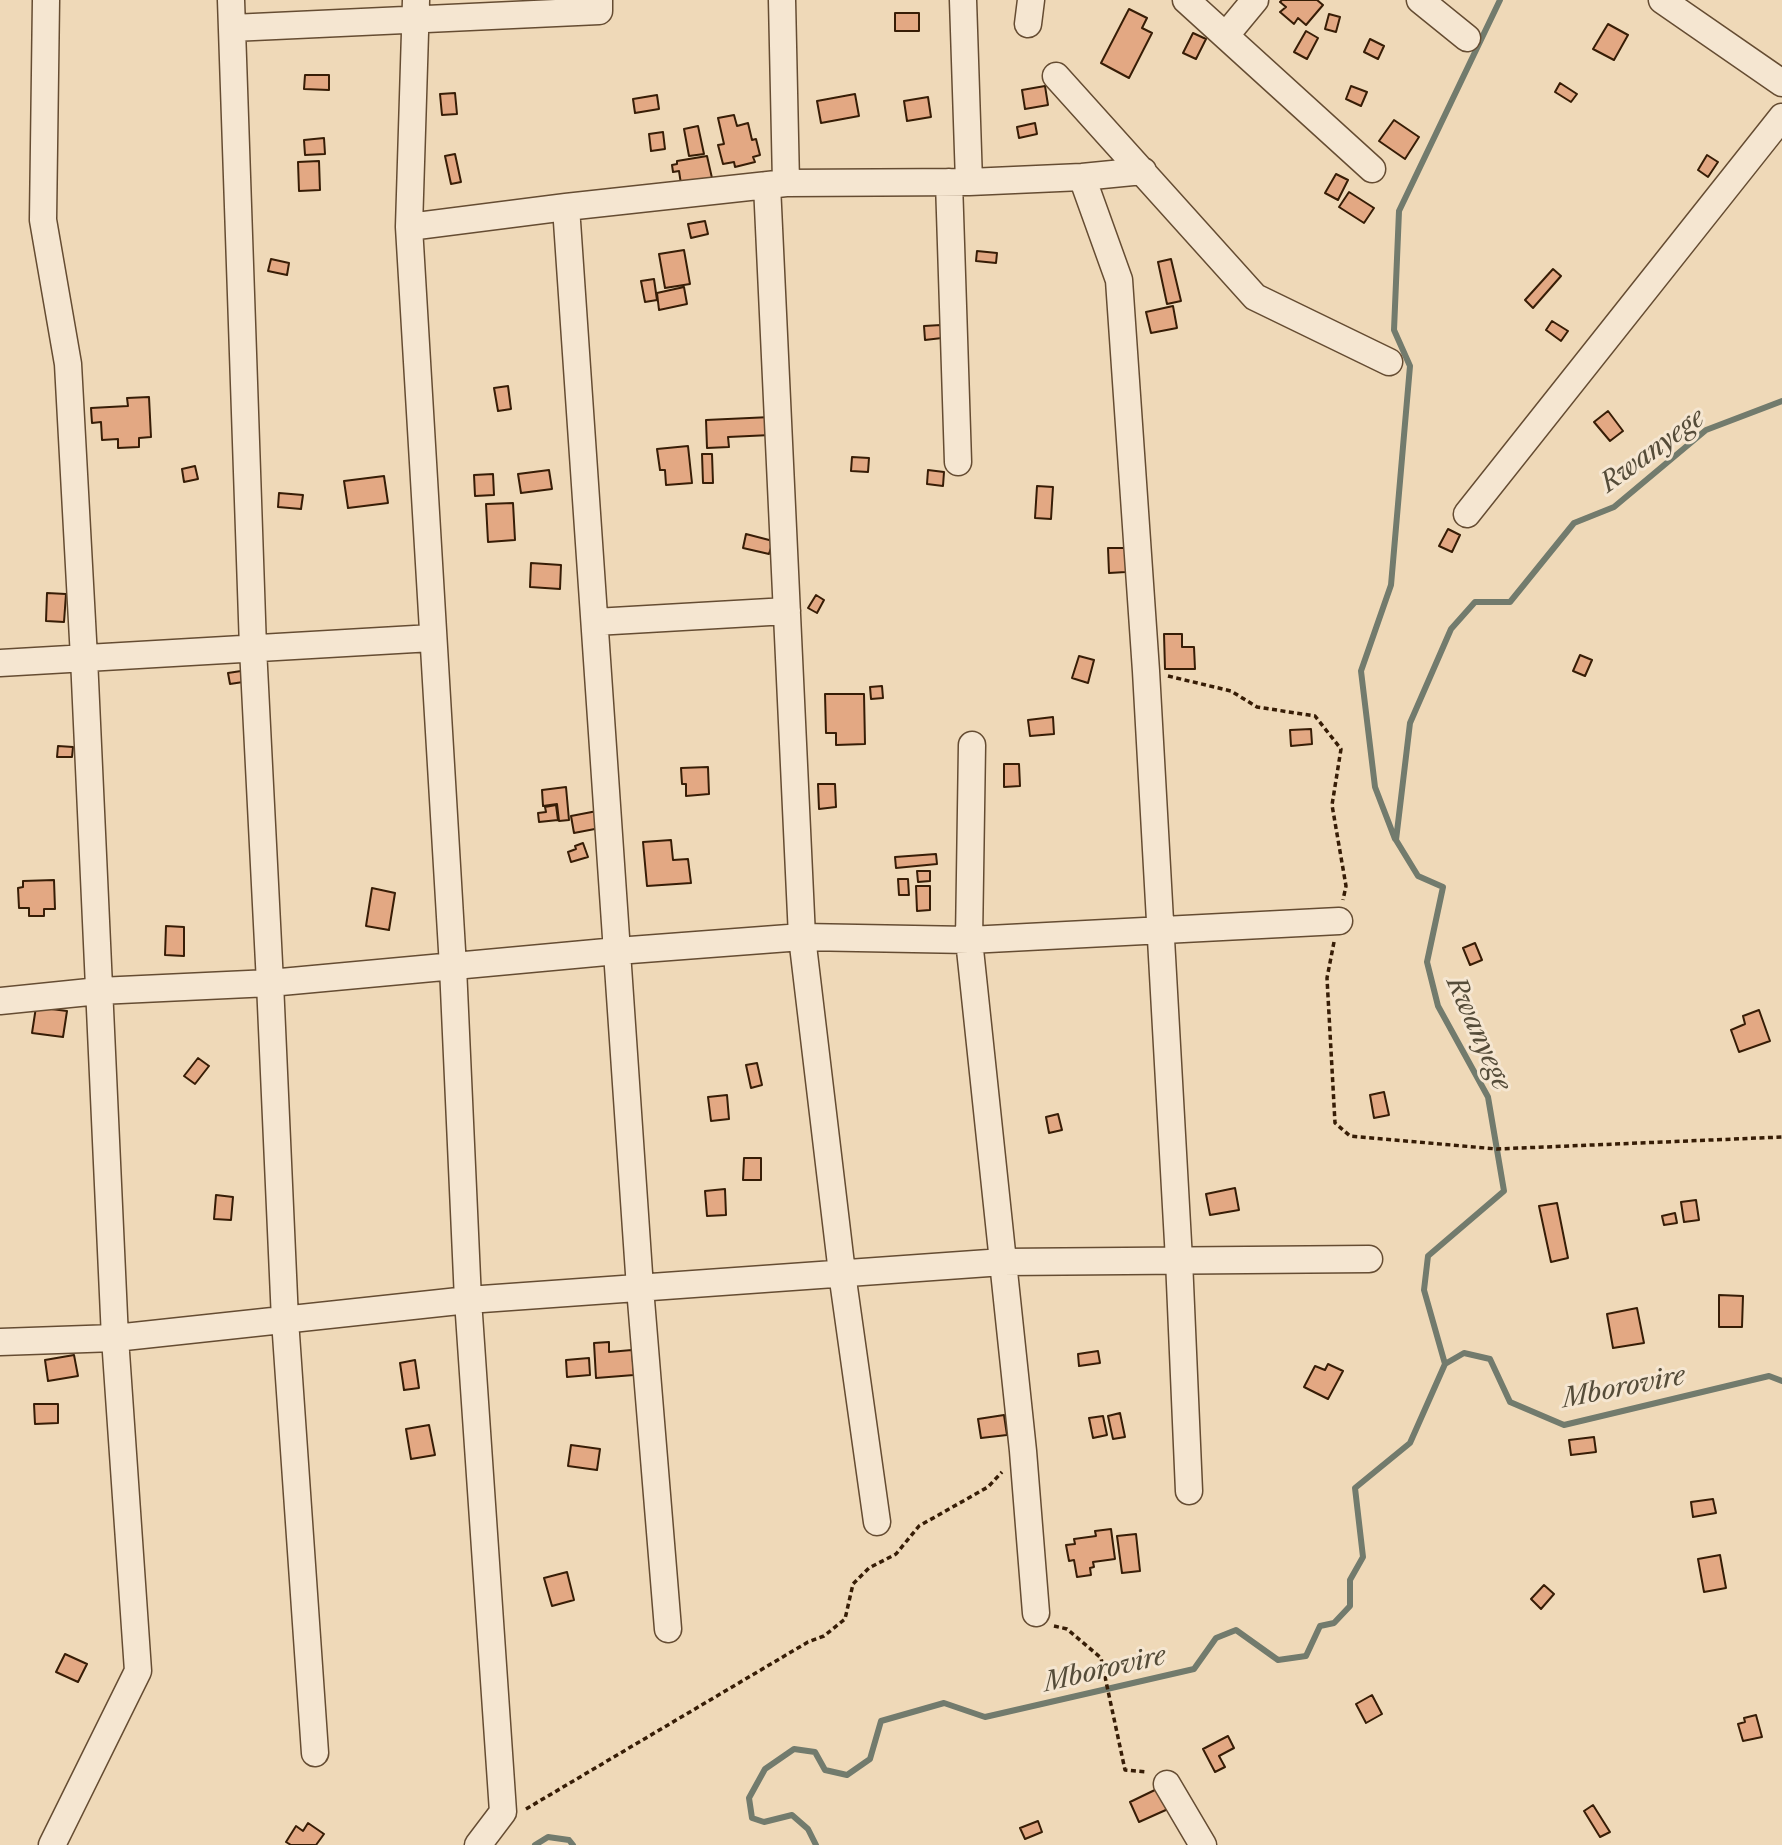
<!DOCTYPE html>
<html>
<head>
<meta charset="utf-8">
<style>
  body { margin:0 }
  canvas { display:block; background:#efd9b8 }
</style>
</head>
<body>
<canvas width="1782" height="1845"></canvas>
<script>
const c = document.querySelector('canvas').getContext('2d');
c.lineJoin = 'round';
function trace(path, color, width, dash) {
  c.strokeStyle = color;
  c.lineWidth = width;
  c.lineCap = dash ? 'butt' : 'round';
  c.setLineDash(dash || []);
  c.stroke(path);
}
function fill(path, color) {
  c.fillStyle = color;
  c.fill(path, 'evenodd');
}
function write(font, color, halo, rows, align = 'center') {
  c.font = font + ' "Libre Caslon Text",serif';
  c.lineWidth = 6;
  c.setLineDash([]);
  c.textBaseline = 'middle';
  c.strokeStyle = halo;
  c.fillStyle = color;
  for (const [text, x, y, turn = 0] of rows) {
    c.save();
    c.translate(x, y);
    c.rotate((+turn || 0) * Math.PI / 180);
    c.textAlign = isNaN(turn) ? turn : align;
    if (halo) c.strokeText(text, 0, 0);
    c.fillText(text, 0, 0);
    c.restore();
  }
}
trace(new Path2D(`
  M1395,839L1375,787L1361,671L1391,585L1410,366L1394,330L1399,211L1500,0
  M1445,1364L1424,1290L1428,1256L1504,1191L1488,1097L1438,1006L1427,962L1443,887L1418,876L1396,840L1410,723L1451,629L1475,602H1510L1574,523L1614,507L1706,430L1782,401
  M535,1845L548,1837L569,1840L573,1845
  M816,1845L808,1829L792,1815L764,1822L752,1818L749,1798L765,1769L794,1749L815,1752L825,1770L847,1775L870,1759L881,1721L944,1703L985,1717L1194,1669L1216,1638L1236,1630L1278,1660L1306,1656L1320,1626L1334,1623L1350,1606V1580L1363,1557L1355,1488L1410,1443L1445,1364L1464,1353L1490,1359L1510,1402L1564,1425L1769,1376L1782,1381`), '#727b6d', 6);
const building = new Path2D(`
  M1282,0H1317L1323,5L1306,25L1298,18L1294,24L1280,12L1286,7L1280,2Z
  M1129,9L1147,18L1142,28L1152,33L1129,78L1101,63Z
  M895,13H919V31H895Z
  M1329,14L1340,17L1336,32L1325,29Z
  M1608,24L1628,35L1614,60L1593,49Z
  M1306,31L1318,38L1307,59L1294,52Z
  M1193,33L1206,39L1196,59L1183,53Z
  M1370,39L1384,46L1378,59L1364,52Z
  M305,75H329V90L304,89Z
  M1560,83L1577,94L1571,102L1555,92Z
  M1045,86L1048,105L1025,109L1022,90Z
  M1351,86L1367,92L1361,106L1346,99Z
  M455,93L457,114L442,115L440,94Z
  M855,94L859,116L821,123L817,101Z
  M657,95L659,109L635,113L633,99Z
  M928,97L931,117L907,121L904,101Z
  M734,115L737,126L748,123L752,140L756,139L760,155L753,157L755,162L735,167L734,162L723,164L718,145L724,144L718,118Z
  M1394,120L1419,137L1405,159L1379,141Z
  M1035,123L1037,134L1019,138L1017,127Z
  M698,126L704,154L689,156L684,129Z
  M663,132L665,149L651,151L649,134Z
  M324,138L325,154L305,155L304,140Z
  M455,154L461,182L451,184L445,156Z
  M1707,155L1718,162L1708,177L1698,170Z
  M707,156L712,178L681,184L679,171L673,172L672,165L677,164V161Z
  M319,161L320,190L299,191L298,162Z
  M1336,174L1348,180L1338,200L1325,193Z
  M1349,192L1374,208L1364,223L1339,207Z
  M705,221L708,234L691,238L688,224Z
  M684,250L690,284L665,288L659,254Z
  M977,251L997,253L996,263L976,261Z
  M271,259L289,263L287,275L268,271Z
  M1171,259L1181,301L1167,304L1158,262Z
  M1553,269L1561,276L1533,308L1525,300Z
  M654,279L657,300L645,302L641,281Z
  M684,287L687,304L659,310L657,293Z
  M1173,306L1177,328L1151,333L1146,312Z
  M1552,321L1568,331L1561,341L1546,330Z
  M941,325L942,338L925,340L924,326Z
  M508,386L511,409L498,411L494,388Z
  M149,397L151,437L139,438V447L118,448V439L102,440L101,422L92,423L91,408L128,406L127,398Z
  M1608,411L1623,431L1610,441L1594,422Z
  M771,417V435L728,437L729,447L707,448L706,420Z
  M688,446L692,483L666,485L665,470H660L657,449Z
  M702,454H712L713,483H703Z
  M852,457L869,458L868,472L851,471Z
  M195,466L198,479L184,482L182,469Z
  M549,470L552,489L521,493L518,474Z
  M928,470L944,472L943,486L927,484Z
  M493,474L494,495L475,496L474,475Z
  M384,476L388,503L348,508L344,481Z
  M1037,486L1053,487L1051,519L1035,518Z
  M279,493L303,495L301,509L278,507Z
  M513,503L515,540L488,542L486,504Z
  M1448,529L1460,535L1452,552L1439,546Z
  M746,534L773,541L769,554L743,548Z
  M1108,548H1126V572L1109,573Z
  M531,563L561,565L560,589L530,587Z
  M47,593L66,594L64,622L46,621Z
  M816,595L824,600L817,613L808,608Z
  M1164,634H1182V647H1194L1195,669H1165Z
  M1580,655L1592,660L1585,676L1573,671Z
  M1079,656L1094,660L1088,683L1072,678Z
  M241,671L243,682L230,684L228,673Z
  M882,686L883,698L871,699L870,687Z
  M825,694H864L865,744L836,745V733H826Z
  M1053,717L1054,734L1030,736L1028,720Z
  M1311,729L1312,744L1291,746L1290,730Z
  M58,746L73,747L72,757H57Z
  M1004,764H1019L1020,786L1004,787Z
  M708,767L709,794L686,796V784H682L681,768Z
  M818,784H835L836,807L819,809Z
  M566,787L569,820L559,821L557,804L543,806L542,790Z
  M556,805L558,820L539,822L538,813L546,812L545,807Z
  M597,811L600,828L574,833L571,816Z
  M671,840L673,860L688,859L691,883L647,886L643,842Z
  M583,843L588,857L571,862L568,852L576,849L575,846Z
  M936,854L937,864L896,868L895,857Z
  M917,871H930V881L918,882Z
  M898,879H908L909,895H899Z
  M54,880L55,909H44V916H29V908H19L18,888L23,887V881Z
  M916,886H930V910L917,911Z
  M372,888L395,893L389,930L366,926Z
  M166,926L184,927V956L165,955Z
  M1475,943L1482,960L1470,965L1463,948Z
  M36,1007L67,1011L63,1037L32,1033Z
  M1759,1010L1770,1041L1739,1052L1731,1030L1745,1024L1743,1016Z
  M198,1058L209,1066L195,1084L184,1076Z
  M757,1063L762,1085L751,1088L746,1065Z
  M1384,1092L1389,1115L1374,1118L1370,1095Z
  M727,1095L729,1119L711,1121L708,1097Z
  M1058,1114L1062,1130L1049,1133L1046,1117Z
  M744,1158H761V1180H743Z
  M1235,1188L1239,1210L1210,1215L1206,1194Z
  M725,1189L726,1215L707,1216L705,1191Z
  M216,1195L233,1197L231,1220L214,1219Z
  M1696,1200L1699,1220L1684,1222L1681,1202Z
  M1557,1203L1568,1258L1551,1262L1539,1206Z
  M1675,1213L1677,1223L1664,1225L1662,1216Z
  M1719,1295L1743,1296L1742,1327H1719Z
  M1637,1308L1644,1343L1613,1348L1607,1314Z
  M609,1342V1352L632,1350L634,1375L596,1378L594,1343Z
  M1098,1351L1100,1363L1079,1366L1078,1354Z
  M74,1355L78,1376L48,1381L45,1360Z
  M589,1358L590,1375L567,1377L566,1360Z
  M415,1360L419,1388L404,1390L400,1363Z
  M1328,1364L1343,1371L1328,1399L1304,1387L1315,1366L1325,1370Z
  M34,1404H58V1423L35,1424Z
  M1120,1413L1125,1437L1113,1439L1108,1416Z
  M1004,1415L1007,1435L981,1438L978,1419Z
  M1103,1416L1107,1435L1093,1438L1089,1418Z
  M429,1425L435,1455L411,1459L406,1429Z
  M1594,1437L1596,1452L1571,1455L1569,1440Z
  M571,1445L600,1449L597,1470L568,1466Z
  M1713,1499L1716,1513L1693,1517L1691,1502Z
  M1111,1529L1115,1559L1093,1562L1094,1567L1090,1568L1091,1575L1077,1577L1074,1560L1069,1561L1066,1545L1075,1544L1074,1539L1096,1536L1095,1531Z
  M1136,1534L1140,1571L1122,1573L1117,1536Z
  M1720,1555L1726,1588L1704,1592L1698,1559Z
  M567,1572L574,1600L552,1606L544,1578Z
  M1544,1585L1554,1594L1541,1609L1531,1599Z
  M65,1654L87,1664L78,1682L56,1672Z
  M1372,1695L1382,1714L1366,1723L1356,1704Z
  M1756,1715L1762,1737L1743,1741L1738,1724L1745,1722L1744,1718Z
  M1228,1736L1234,1748L1219,1756L1225,1767L1215,1772L1203,1749Z
  M1159,1788L1168,1809L1139,1822L1130,1802Z
  M1593,1805L1610,1832L1600,1837L1584,1811Z
  M1038,1821L1042,1832L1025,1839L1020,1828Z
  M308,1823L324,1834L316,1845H291L286,1842L296,1826L303,1831Z`);
fill(building, '#e3a883');
trace(building, '#371d06', 2);
const minor = new Path2D(`
  M46,0L43,220L68,364L84,658L115,1338L138,1671L52,1845
  M231,0L253,648L270,983L285,1320L315,1753
  M416,0L409,227L453,967L468,1300L503,1812L478,1845
  M782,0L786,183
  M963,0L969,182
  M1186,0L1372,169
  M1420,0L1467,38
  M1662,0L1782,83
  M1028,24L1031,0
  M232,28L599,11V0
  M1226,35L1255,0
  M1056,76L1255,297L1389,362
  M1082,177L1119,280L1146,671L1179,1260L1189,1491
  M949,182L958,462
  M767,185L802,937L842,1273L877,1522
  M566,207L640,1288L668,1629
  M409,227L566,207L786,183L969,182L1082,177L1143,171
  M1467,514L1782,117
  M595,622L787,611
  M0,663L432,638
  M972,745L969,940L1023,1451L1036,1613
  M0,1001L99,991L270,983L617,951L802,937L969,940L1339,921
  M0,1342L115,1338L468,1300L1003,1262L1369,1259
  M1167,1784L1203,1845`);
trace(minor, '#654c32', 29);
trace(new Path2D(`
  M1168,676L1231,691L1257,707L1315,716L1341,749L1332,805L1346,886L1343,900
  M1334,942L1327,978L1335,1123L1350,1136L1497,1149L1782,1137
  M1054,1626L1067,1629L1101,1658L1125,1770L1147,1772
  M526,1809L808,1642L824,1636L845,1619L853,1584L869,1568L896,1554L919,1526L988,1487L1002,1472`), '#371d06', 3.5, [5, 3.5]);
trace(minor, '#f5e6d1', 26);
write('italic 26px', '#554c39', '#f5e6d1', [
  ["Rwanyege",1653,451,-36],
  ["Rwanyege",1478,1034,66],
  ["Mborovire",1624,1388,-11],
  ["Mborovire",1105,1670,-13]
]);
</script>
</body>
</html>
